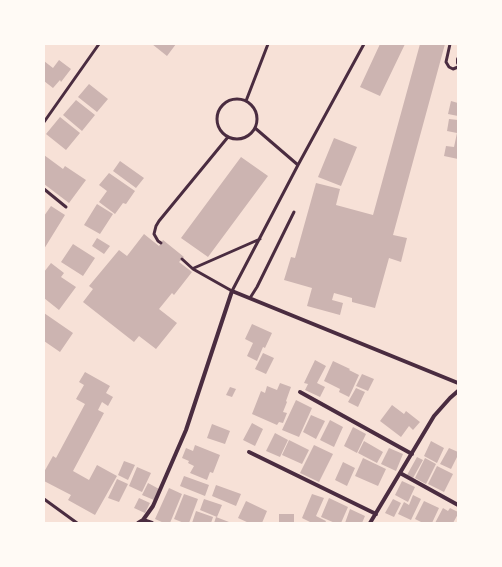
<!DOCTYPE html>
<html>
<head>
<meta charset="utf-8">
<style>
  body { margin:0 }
  #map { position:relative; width:502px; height:567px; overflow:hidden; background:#f7e1d7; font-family:"Exo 2",sans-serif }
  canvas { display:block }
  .frame { position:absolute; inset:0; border:45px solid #fffaf5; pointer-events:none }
</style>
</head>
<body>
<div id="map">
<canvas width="502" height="567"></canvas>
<div class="frame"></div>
</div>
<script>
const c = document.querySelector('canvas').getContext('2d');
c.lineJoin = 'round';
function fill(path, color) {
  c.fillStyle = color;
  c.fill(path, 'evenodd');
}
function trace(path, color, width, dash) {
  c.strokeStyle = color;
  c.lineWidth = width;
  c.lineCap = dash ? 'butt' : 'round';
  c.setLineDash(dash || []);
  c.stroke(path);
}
fill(new Path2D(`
  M152,44H176L167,56Z
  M380,44H405L380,96L360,87Z
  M420,44H445L393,235L407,238L401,262L389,258L375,308L352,302V298L334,293L332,300L343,303L340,315L307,306L312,288L284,280L291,257L295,258L316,183L340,189L336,205L373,215Z
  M59,60L71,69L61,82L60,80L53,88L44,81V61L53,68Z
  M89,84L108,99L97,112L78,97Z
  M76,100L95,115L82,131L63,115Z
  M451,101L458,103V116L448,114Z
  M60,117L80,133L66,150L46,134Z
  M449,119L458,120V159L444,156L446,146L454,147L457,133L447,131Z
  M334,138L357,147L341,186L318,177Z
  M44,155L63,169L65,166L86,180L69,203L44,184Z
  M241,157L268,176L208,257L181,238Z
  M120,161L144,178L136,188L113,171Z
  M109,173L135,191L126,204L123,203L115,214L99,202L107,191L99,185Z
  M97,204L113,214L100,234L84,225Z
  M51,206L65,215L44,249V216Z
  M144,234L159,246L163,240L184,257L179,262L192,272L174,295L172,293L159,309L177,323L156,349L139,336L134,342L83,302L93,289L89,286L119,250L127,256Z
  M97,238L110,246L104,254L92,246Z
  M73,244L95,258L83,276L61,262Z
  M51,263L64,273L61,277L76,287L59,310L44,298V272Z
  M44,313L73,333L60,352L44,341Z
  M252,324L272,333L265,348L263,347L257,361L247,356L253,343L245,339Z
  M263,353L274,358L266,374L255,369Z
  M315,360L326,366L317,383L325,387L320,397L305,390L308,384L304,383Z
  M333,361L350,369L349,370L359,375L349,397L339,392L340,389L324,381Z
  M85,372L110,386L106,393L113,397L108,406L102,402L98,410L104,413L73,471L89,480L97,465L117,476L95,515L68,500L71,495L44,481V472L53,456L56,458L85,404L76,399L84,385L79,382Z
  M362,374L374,379L368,391L356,386Z
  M280,383L291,387L286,401L287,402L283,412L287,413L283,423L279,422L277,425L252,414L261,391L265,393L267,386L277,390Z
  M230,387L236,389L232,397L226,395Z
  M356,388L365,392L358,407L348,402Z
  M296,400L312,408L299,437L282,430Z
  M392,405L404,414L406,411L420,422L413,430L409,426L401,437L380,421Z
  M311,415L325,421L316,439L303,432Z
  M330,420L343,427L334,447L320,440Z
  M252,423L263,429L255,446L243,440Z
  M212,424L230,431L225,444L207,438Z
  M353,427L366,434L357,453L344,446Z
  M275,433L288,440L280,457L266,451Z
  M289,440L309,450L302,464L282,455Z
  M364,441L383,452L377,463L358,453Z
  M431,441L444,448L437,463L424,456Z
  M195,445L220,455L213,473L210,472L207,480L190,473L194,466L188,463L189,461L182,458L186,448L193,451Z
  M314,445L333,454L319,482L300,473Z
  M389,448L403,454L396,471L381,464Z
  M449,448L458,452V455L451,469L440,464Z
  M417,457L423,460L413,478L407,475Z
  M363,458L386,469L378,486L355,476Z
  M425,458L436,464L426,484L415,478Z
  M124,461L135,465L128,480L118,475Z
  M343,462L355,468L347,486L335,480Z
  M437,466L453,474L444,492L428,484Z
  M137,467L151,473L142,492L129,486Z
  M184,476L209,485L205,496L180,486Z
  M117,479L128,484L119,502L108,498Z
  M402,481L415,487L408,502L395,495Z
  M148,483L159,489L154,500L142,495Z
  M216,485L241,494L236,506L212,496Z
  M169,488L182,494L170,523H164L155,519Z
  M184,494L198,499L189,523H184L174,519Z
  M312,494L324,498L316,516L326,521L325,523H312L302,518Z
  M413,495L421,499L411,520L398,514L404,502L409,505Z
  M139,498L150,503L145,513L134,508Z
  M329,498L348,507L341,523H335L321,517Z
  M204,499L222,505L217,517L200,510Z
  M393,499L401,503L394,517L385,513Z
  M246,501L267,511L262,523H249L238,518Z
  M424,501L439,508L432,523H423L415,519Z
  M443,508L448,511L450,508L458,512V514L453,523H435Z
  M350,509L365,516L362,523H345Z
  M196,511L213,517L211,523H192Z
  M279,514H294V523H279Z
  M216,517L229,522V523H214Z`), '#ccb4b1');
trace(new Path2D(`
  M450,44L446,62L449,67L453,69L458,67
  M217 119a20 20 0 1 1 40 0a20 20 0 1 1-40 0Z
  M246,101L268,44
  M44,122L99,44
  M255,128L298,165
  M44,189L66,207
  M161,243L158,241L154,234L156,226L159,221L228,137
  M182,259L193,269L232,291L298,165L364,44
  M194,268L260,239
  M250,298L257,287L294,212
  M44,499L77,523`), '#4a2c40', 3);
trace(new Path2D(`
  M458,59V63
  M300,392L412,454
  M249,452L376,514
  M400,473L458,505
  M143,520L152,523
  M138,523L143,520L153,506L186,430L232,291L458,383
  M370,523L434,416L450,398L458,391`), '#4a2c40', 4);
</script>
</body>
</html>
